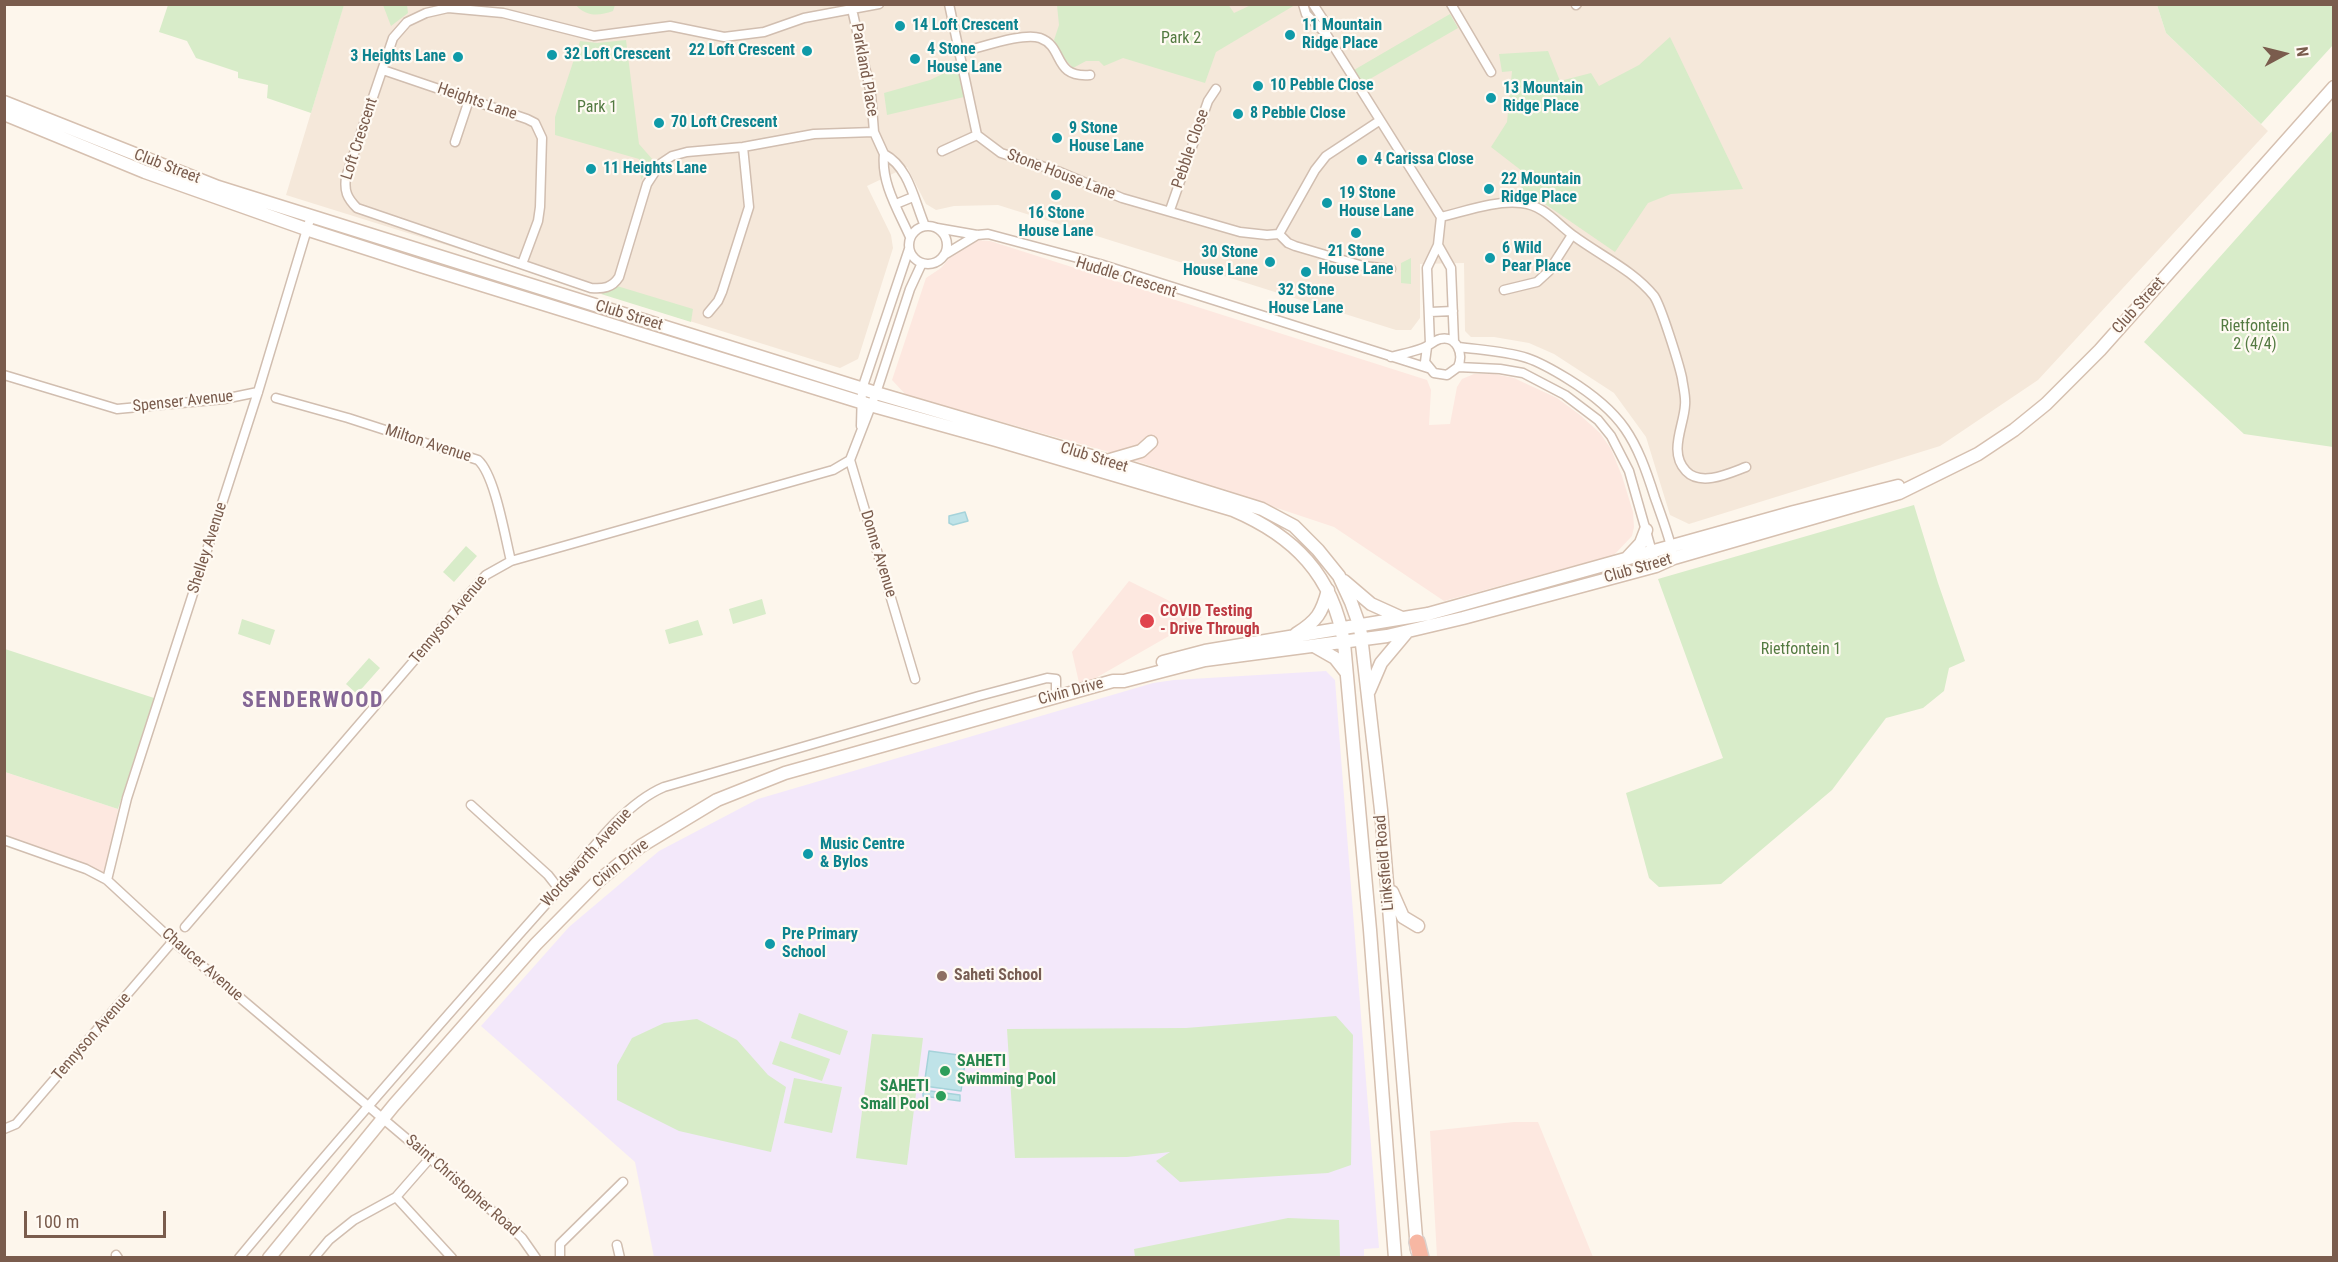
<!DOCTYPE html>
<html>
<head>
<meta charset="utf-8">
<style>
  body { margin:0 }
  #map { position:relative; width:2338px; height:1262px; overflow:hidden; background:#fdf6ec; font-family:"Roboto Condensed",sans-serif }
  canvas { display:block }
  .frame { position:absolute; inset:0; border:6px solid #7a5c4d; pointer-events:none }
  .north { position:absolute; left:2254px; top:24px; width:60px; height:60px; -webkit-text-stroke:4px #fffaf3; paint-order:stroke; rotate:83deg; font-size:16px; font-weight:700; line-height:24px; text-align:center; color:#7a5c4d }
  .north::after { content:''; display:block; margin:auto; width:21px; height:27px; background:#7a5c4d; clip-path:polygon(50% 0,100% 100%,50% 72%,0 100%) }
  .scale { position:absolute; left:24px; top:1211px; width:142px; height:27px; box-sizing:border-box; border:3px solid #7a5c4d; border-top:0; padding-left:8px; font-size:18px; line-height:21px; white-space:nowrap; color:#7a5c4d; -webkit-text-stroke:4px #fffaf3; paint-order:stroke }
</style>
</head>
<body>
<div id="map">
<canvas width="2338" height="1262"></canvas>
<div class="frame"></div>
<div class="north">N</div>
<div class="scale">100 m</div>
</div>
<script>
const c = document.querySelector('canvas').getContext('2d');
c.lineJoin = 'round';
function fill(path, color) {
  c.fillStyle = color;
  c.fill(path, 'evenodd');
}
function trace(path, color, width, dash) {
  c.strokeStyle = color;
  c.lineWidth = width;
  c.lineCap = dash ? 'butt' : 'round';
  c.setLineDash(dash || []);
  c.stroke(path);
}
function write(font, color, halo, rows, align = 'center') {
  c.font = font + ' "Roboto Condensed",sans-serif';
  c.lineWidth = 4.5;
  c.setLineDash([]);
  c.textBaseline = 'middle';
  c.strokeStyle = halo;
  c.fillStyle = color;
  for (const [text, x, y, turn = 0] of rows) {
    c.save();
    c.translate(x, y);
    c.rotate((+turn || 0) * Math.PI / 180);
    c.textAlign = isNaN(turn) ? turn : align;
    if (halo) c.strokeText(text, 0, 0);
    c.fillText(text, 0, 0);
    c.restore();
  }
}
fill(new Path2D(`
  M344,4L2157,5L2166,33L2268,131L2038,380L1940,446L1689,524L1670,515L1646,437L1614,393L1554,354L1529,343L1494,337H1471L1465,331L1464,263L1420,264V318L1411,330H1396L998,205L954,206L936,210L926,204L907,167L867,186L891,235L893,248L858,359L840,368L286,195Z`), '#f5e8da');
fill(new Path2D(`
  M976,240L990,241L1427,380L1431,390L1429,425L1450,424L1457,387L1462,379L1474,374H1494L1514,378L1531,386L1557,398L1580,415L1600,433L1611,449L1622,476L1633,512L1634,527L1632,536L1614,555L1444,601L1334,527L1109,452L906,395L892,380L926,278L941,268L956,250Z
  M1129,581L1202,617L1080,687L1072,652Z
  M5,772L118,809L108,878L5,842Z
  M1514,1122H1538L1593,1257H1437L1430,1131Z`), '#fde8e0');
fill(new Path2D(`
  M1326,671L1335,680L1379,1248L1364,1249V1258L654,1257L635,1162L481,1026L569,927L659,851L758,799L1153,683L1174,680Z`), '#f3e8fa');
fill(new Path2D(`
  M1228,4L1234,13L1251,5H1295L1216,52L1205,83L1123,58L1104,66L1099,61H1086L1073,68L1064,58L1054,40L1059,25L1057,5Z
  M168,5H344L311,113L267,98L268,85L238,78V72L196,58L187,41L159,32Z
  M383,5H407L408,13L391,26Z
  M576,5H615L613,11C599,16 586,17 576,5Z
  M2157,5H2333V45L2261,124L2166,33Z
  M1450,14L1458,28L1363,83L1354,70Z
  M1670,37L1743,189L1671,194L1648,203L1615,252L1545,204L1521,198L1522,171L1491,147L1507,122L1512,71L1502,72L1499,54L1548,51L1560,81L1591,73L1599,86L1639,65Z
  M626,40L639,144L653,160L641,180L639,159L555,135V117L580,41L597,43Z
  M957,67L964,97L887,115L884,93L930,80Z
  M2333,130V447L2244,434L2144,342Z
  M1411,258V284L1401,283V263Z
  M617,286L693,309L691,322L601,294Z
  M1914,505L1938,583L1965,661L1949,668L1944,691L1923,708L1886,718L1832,790L1721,884L1659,887L1649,878L1626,793L1723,758L1658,579Z
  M466,546L477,556L454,582L443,572Z
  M762,599L766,614L733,624L729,609Z
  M242,619L275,630L270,645L238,634Z
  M698,620L703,635L669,644L665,630Z
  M5,649L154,698L118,809L5,772Z
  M369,658L380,668L357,694L346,684Z
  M799,1013L848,1031L840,1055L791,1038Z
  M1336,1016L1353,1035L1351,1165L1328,1173L1180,1182L1156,1161L1170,1152L1127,1157L1015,1158L1007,1029L1186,1028Z
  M697,1019L737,1040L768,1075L786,1087L771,1152L679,1131L617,1100V1065L632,1038L664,1023Z
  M872,1034L923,1038L907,1165L856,1158Z
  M780,1041L830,1059L822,1081L772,1064Z
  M794,1078L842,1087L832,1133L784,1123Z
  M1288,1218L1339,1220L1340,1257H1135L1134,1249Z`), '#d8ecc9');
const water = new Path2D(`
  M965,512L968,521L953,525L949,523V516Z
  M929,1051L966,1056L961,1091L924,1086Z
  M923,1090L960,1095V1101L923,1096Z`);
fill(water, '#bfe3e8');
trace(water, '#a5d3da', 1.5);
const street = new Path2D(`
  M949,4L977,135L1001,153L1060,172L1122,198L1240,232L1267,235L1279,234
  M1303,4L1306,14L1326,34L1441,217L1438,245L1427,268L1430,344
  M1313,4L1326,24V34
  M1451,4L1491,72
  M1576,5L1577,4
  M852,9L871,94L874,132L884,154
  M961,52C980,48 1023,32 1040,38C1065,47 1052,78 1090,75
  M383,70L527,119L535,123L542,138L540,207L538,221L522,264
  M874,132L814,134L743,147L687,152L672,156L660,164L647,184L619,277C612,288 603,289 591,288L357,208C347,198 344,191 346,177L393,38L407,22L426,13L448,8L503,13L594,36L670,26L724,37L764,32L804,18L879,4
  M455,142L469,100
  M942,151L977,135
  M884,154C881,183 898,210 910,237
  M884,154C909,167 914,200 925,226
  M896,204L913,197
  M1170,210L1208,101L1216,89
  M1441,217C1466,211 1496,200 1521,203C1544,205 1557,224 1574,236C1601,256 1633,270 1654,296C1661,306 1679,364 1682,378C1683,386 1686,397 1685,405C1684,426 1668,452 1686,471C1701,487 1730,473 1746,467
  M909 245a19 19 0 1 1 38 0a19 19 0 1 1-38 0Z
  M937,228L977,235L988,234L1100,264L1428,368
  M1279,234L1315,170L1326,156L1379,121
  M1279,234L1288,243L1295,246L1363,266L1391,269
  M1438,245L1451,268L1454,342
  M944,255L977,235
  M1504,290L1537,282L1549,271L1572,235
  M1430,312L1453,311
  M708,313L718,301L722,292L749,207L743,147
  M1459,347C1481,350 1505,351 1527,358C1542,363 1555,371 1568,379C1623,413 1636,438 1655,498C1661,515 1668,533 1672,550
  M1391,357C1402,354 1413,352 1423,348C1429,346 1433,341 1440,339C1457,335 1464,354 1458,367L1447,375L1434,373L1425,362L1427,347
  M1458,367L1500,369L1523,373L1565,395L1598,420L1611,436L1629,471L1656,566
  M4,375L117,409L224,399L258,392
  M276,398L348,418L478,460C495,475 505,537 511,561
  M861,426L862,389L909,249
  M915,679L850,460L876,393L910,289L922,263
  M471,805L548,875L559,889
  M4,840L86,869L107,880L173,941L498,1216L522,1238L536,1258
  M107,880L127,798L258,392L311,216
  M185,927L424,649L471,592L486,575L511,561L833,470L850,460
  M4,1129L16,1124L173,941
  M396,1197L452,1258
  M617,1245L620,1258
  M116,1255L118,1258
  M239,1258C339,1138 442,1021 546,904C580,867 617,807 664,787L979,696L1047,678L1056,679V696
  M314,1258L329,1240L354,1220L396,1197L431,1157
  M560,1258V1244L623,1182`);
const secondary = new Path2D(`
  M4,102L218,187L876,393L1108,461L1262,509L1294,526L1318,550L1339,576L1351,602L1360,627L1381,810L1417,1250
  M4,114L145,172L306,229L421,266L870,405L996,440L1233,510C1294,536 1333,575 1344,643L1370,930L1395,1258
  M1110,460L1141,451L1151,442
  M1627,558L1641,543L1646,530
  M1344,581L1371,604L1402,618
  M1296,634C1317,621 1322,613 1328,590
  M1314,646L1335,658L1346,672
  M1163,662L1205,651L1428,614L1794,512L1898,486
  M1369,691L1381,663L1407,632
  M1392,892L1403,917L1418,926
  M269,1258L394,1105L536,944L597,882L641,846L717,800L785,773L1113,681H1124L1205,660L1387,636L1463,618L1656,566L1674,558L1899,493L1978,454L2014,430L2046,404L2100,350L2334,87`);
const highway = new Path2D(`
  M1417,1242L1421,1258`);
trace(street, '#d1beb0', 11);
trace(secondary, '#d6c0b0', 15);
trace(highway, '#dad1cd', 18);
trace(street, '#fff', 8);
trace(secondary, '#fff', 12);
trace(highway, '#f7b7a3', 15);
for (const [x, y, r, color] of [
  [900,26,6,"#0f9aa8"],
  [1290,35,6,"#0f9aa8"],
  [807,51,6,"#0f9aa8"],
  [552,55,6,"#0f9aa8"],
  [458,57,6,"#0f9aa8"],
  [915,59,6,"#0f9aa8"],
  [1258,86,6,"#0f9aa8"],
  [1491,98,6,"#0f9aa8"],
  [1238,114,6,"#0f9aa8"],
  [659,123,6,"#0f9aa8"],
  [1057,138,6,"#0f9aa8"],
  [1362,160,6,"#0f9aa8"],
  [591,169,6,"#0f9aa8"],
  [1489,189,6,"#0f9aa8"],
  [1056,195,6,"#0f9aa8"],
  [1327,203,6,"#0f9aa8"],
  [1356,233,6,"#0f9aa8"],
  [1490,258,6,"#0f9aa8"],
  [1270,262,6,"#0f9aa8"],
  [1306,272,6,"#0f9aa8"],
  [1147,621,8,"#e0444e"],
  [808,854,6,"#0f9aa8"],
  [770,944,6,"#0f9aa8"],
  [942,976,6,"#8d6e63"],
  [945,1071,6,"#2e9e5b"],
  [941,1096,6,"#2e9e5b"]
]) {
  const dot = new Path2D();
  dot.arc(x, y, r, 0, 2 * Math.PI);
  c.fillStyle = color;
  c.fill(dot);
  trace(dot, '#fffaf3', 2);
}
write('bold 16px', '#0d838f', '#fffaf3', [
  ["14 Loft Crescent",912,26],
  ["11 Mountain",1302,26],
  ["Ridge Place",1302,44],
  ["4 Stone",927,50],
  ["House Lane",927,68],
  ["22 Loft Crescent",795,51,"right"],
  ["32 Loft Crescent",564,55],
  ["3 Heights Lane",446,57,"right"],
  ["10 Pebble Close",1270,86],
  ["13 Mountain",1503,89],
  ["Ridge Place",1503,107],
  ["8 Pebble Close",1250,114],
  ["70 Loft Crescent",671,123],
  ["9 Stone",1069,129],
  ["House Lane",1069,147],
  ["4 Carissa Close",1374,160],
  ["11 Heights Lane",603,169],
  ["22 Mountain",1501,180],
  ["Ridge Place",1501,198],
  ["19 Stone",1339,194],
  ["House Lane",1339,212],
  ["16 Stone",1056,214,"center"],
  ["House Lane",1056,232,"center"],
  ["6 Wild",1502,249],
  ["Pear Place",1502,267],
  ["21 Stone",1356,252,"center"],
  ["House Lane",1356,270,"center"],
  ["30 Stone",1258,253,"right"],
  ["House Lane",1258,271,"right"],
  ["32 Stone",1306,291,"center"],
  ["House Lane",1306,309,"center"],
  ["Music Centre",820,845],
  ["& Bylos",820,863],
  ["Pre Primary",782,935],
  ["School",782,953]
], 'left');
write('16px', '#537a41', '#fffaf3', [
  ["Park 2",1181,39],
  ["Park 1",597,108],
  ["Rietfontein",2255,327],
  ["2 (4/4)",2255,345],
  ["Rietfontein 1",1801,650]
]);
write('16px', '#7a5c4d', '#fffaf3', [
  ["Parkland Place",864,70,80],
  ["Heights Lane",477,102,19],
  ["Loft Crescent",360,139,-72],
  ["Pebble Close",1191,149,-71],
  ["Club Street",167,167,21],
  ["Stone House Lane",1061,175,21],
  ["Huddle Crescent",1126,278,17],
  ["Club Street",2139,306,-48],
  ["Club Street",629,316,17],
  ["Spenser Avenue",183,402,-6],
  ["Milton Avenue",428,444,18],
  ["Club Street",1094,458,17],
  ["Shelley Avenue",208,548,-72],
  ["Donne Avenue",878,554,73],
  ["Club Street",1638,569,-16],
  ["Tennyson Avenue",449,620,-50],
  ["Civin Drive",1071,692,-15],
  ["Wordsworth Avenue",587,858,-48],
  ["Linksfield Road",1385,863,-95],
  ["Civin Drive",621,864,-39],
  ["Chaucer Avenue",202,965,41],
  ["Tennyson Avenue",92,1037,-49],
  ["Saint Christopher Road",462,1186,41]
]);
write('bold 16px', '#be3a42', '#fffaf3', [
  ["COVID Testing",1160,612],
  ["- Drive Through",1160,630]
], 'left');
write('bold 16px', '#785e54', '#fffaf3', [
  ["Saheti School",954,976]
], 'left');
write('bold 16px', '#27864d', '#fffaf3', [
  ["SAHETI",957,1062],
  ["Swimming Pool",957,1080],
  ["SAHETI",929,1087,"right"],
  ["Small Pool",929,1105,"right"]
], 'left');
c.letterSpacing = '1.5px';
write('bold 22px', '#846695', '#fffaf3', [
  ["SENDERWOOD",313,701]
]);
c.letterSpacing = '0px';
</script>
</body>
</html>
